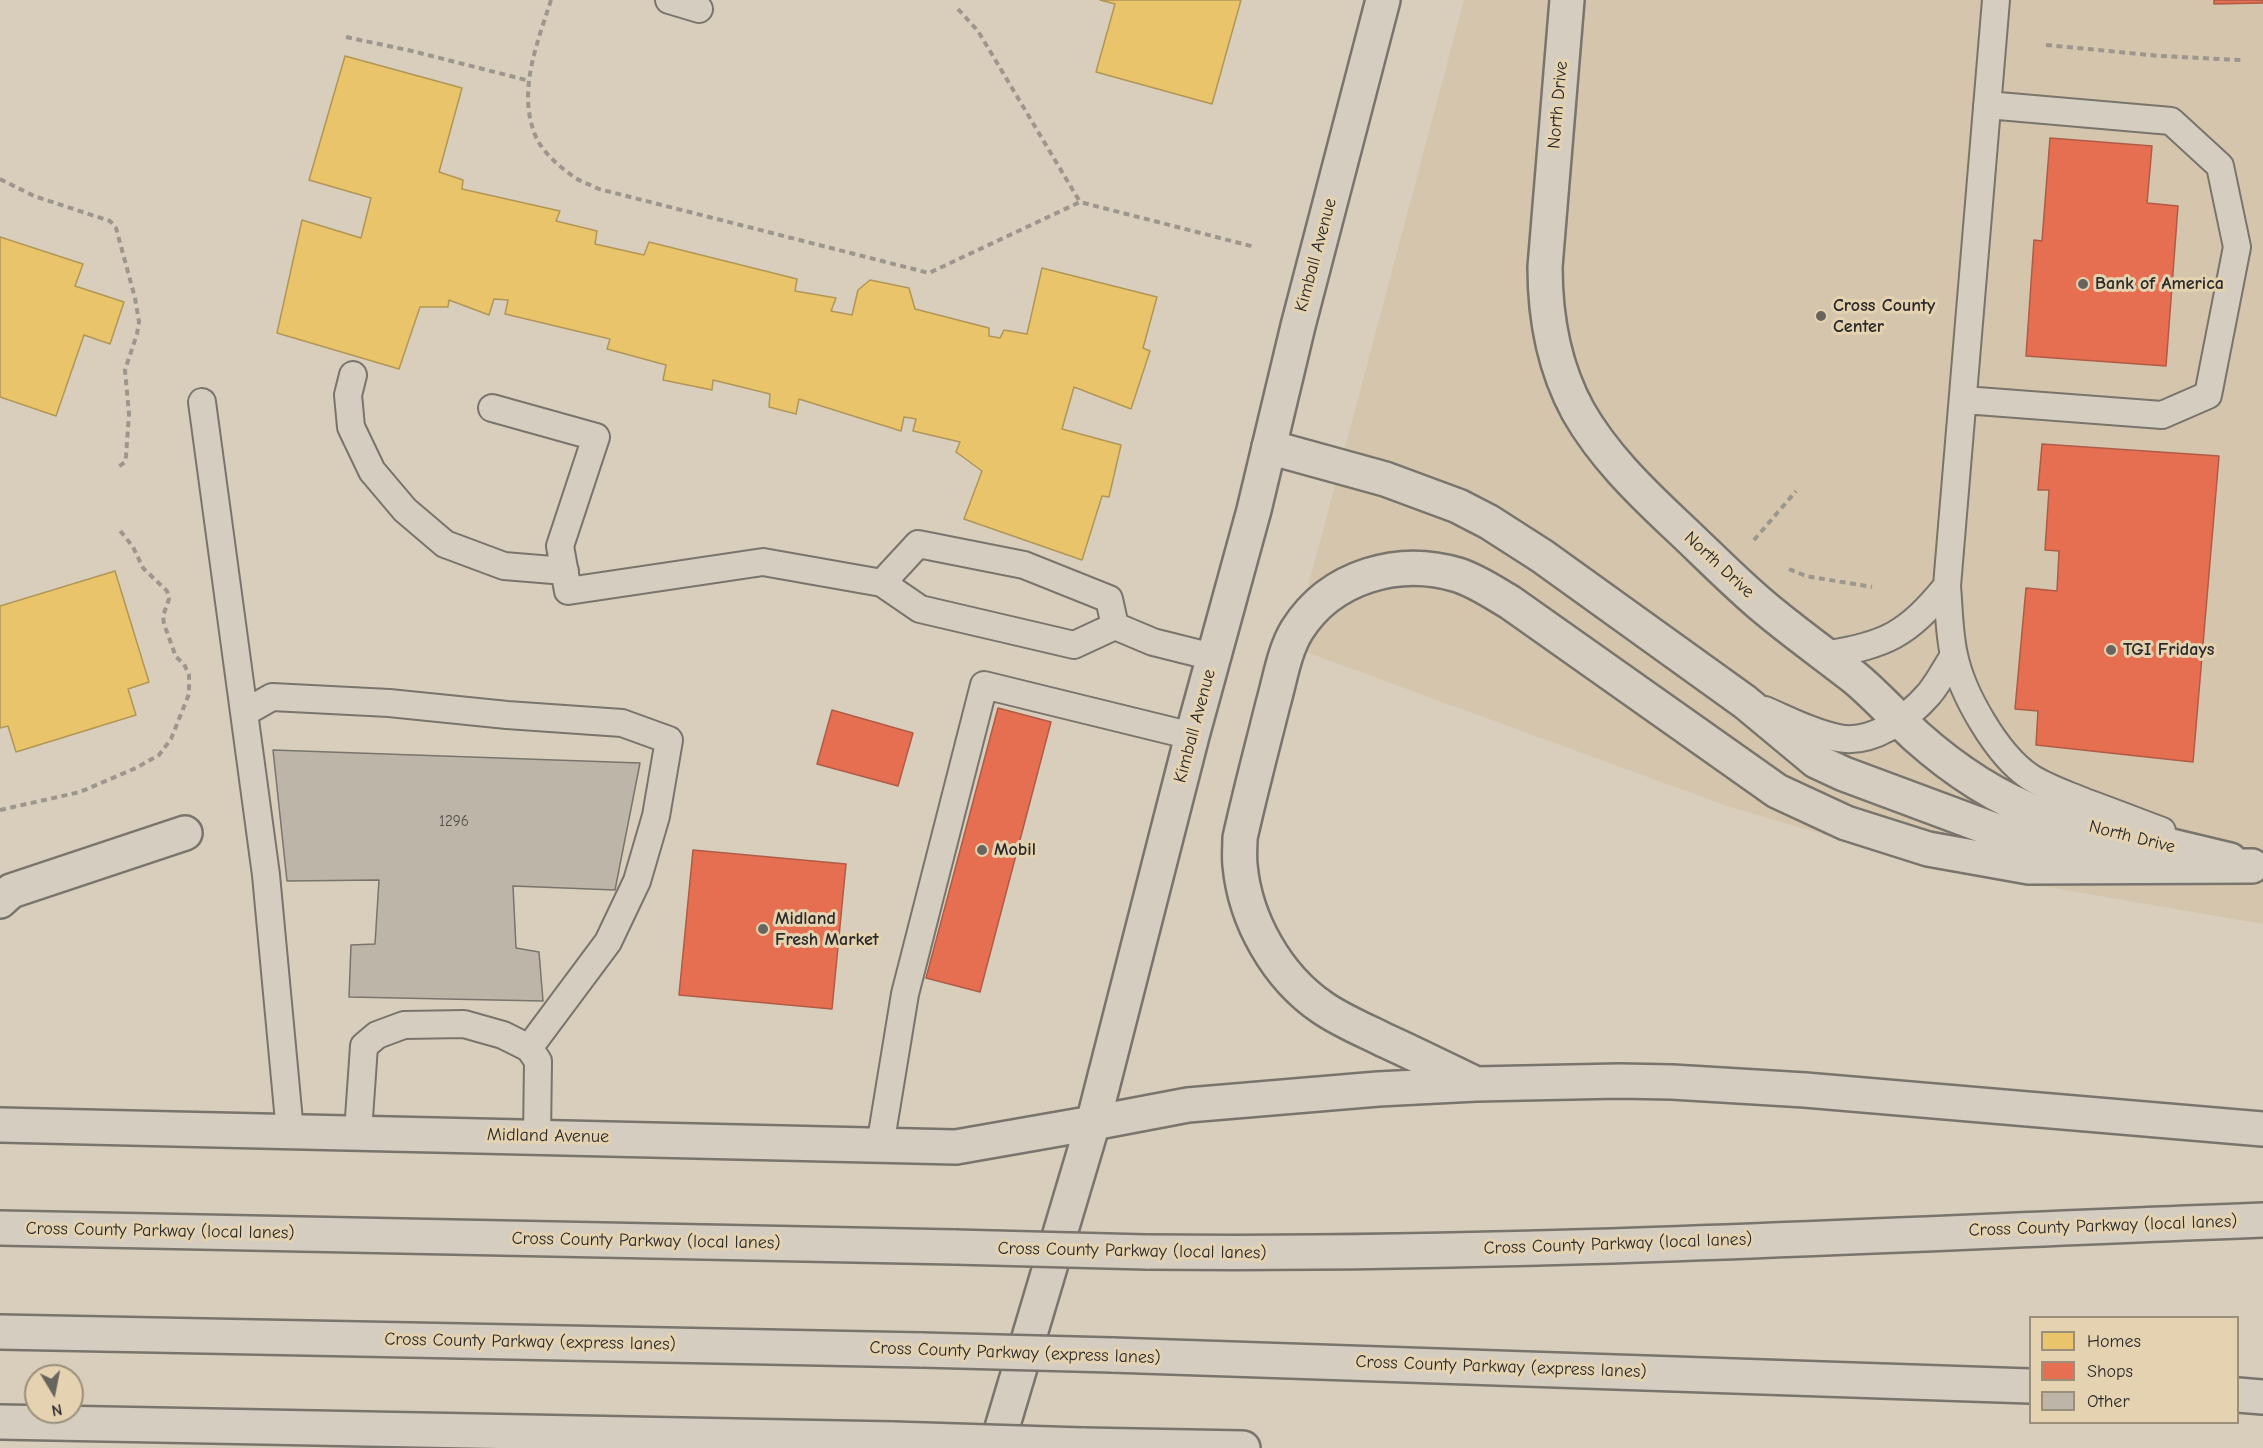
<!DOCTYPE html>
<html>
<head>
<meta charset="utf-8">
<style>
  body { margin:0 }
  #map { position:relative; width:2263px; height:1448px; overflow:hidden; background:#d9cebc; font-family:"Comic Neue",sans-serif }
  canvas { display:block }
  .legend { position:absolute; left:2029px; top:1316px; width:210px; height:108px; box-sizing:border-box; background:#e5d2b0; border:2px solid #9b8f7b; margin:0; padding:8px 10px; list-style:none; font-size:18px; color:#2b2b2b }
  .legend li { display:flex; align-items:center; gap:12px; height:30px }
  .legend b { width:30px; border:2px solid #9b8f7b }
  .north { position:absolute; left:24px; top:1364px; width:60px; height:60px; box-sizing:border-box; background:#e5d2b0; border:2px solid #9b8f7b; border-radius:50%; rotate:170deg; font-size:16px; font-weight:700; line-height:24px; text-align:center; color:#2b2b2b }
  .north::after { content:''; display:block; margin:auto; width:21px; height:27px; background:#68645e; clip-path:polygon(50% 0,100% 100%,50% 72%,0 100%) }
</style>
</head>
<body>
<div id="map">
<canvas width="2263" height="1448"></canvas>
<ul class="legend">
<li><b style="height:16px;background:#e9c46a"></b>Homes</li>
<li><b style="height:16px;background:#e76f51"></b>Shops</li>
<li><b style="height:16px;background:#bcb5a8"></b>Other</li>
</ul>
<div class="north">N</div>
</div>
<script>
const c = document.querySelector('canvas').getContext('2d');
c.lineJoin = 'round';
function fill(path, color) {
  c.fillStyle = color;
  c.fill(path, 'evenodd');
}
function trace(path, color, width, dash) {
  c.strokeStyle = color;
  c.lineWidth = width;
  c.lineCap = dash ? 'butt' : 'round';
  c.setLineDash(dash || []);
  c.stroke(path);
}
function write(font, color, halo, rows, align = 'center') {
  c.font = font + ' "Comic Neue",sans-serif';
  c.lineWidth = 6;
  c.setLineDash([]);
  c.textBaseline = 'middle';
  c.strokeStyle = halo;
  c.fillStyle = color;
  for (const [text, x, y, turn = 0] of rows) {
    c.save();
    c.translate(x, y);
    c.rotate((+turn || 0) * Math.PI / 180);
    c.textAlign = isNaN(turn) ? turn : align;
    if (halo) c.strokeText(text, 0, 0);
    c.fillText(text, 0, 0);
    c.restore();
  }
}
fill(new Path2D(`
  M1464,0H2263V924L1937,868L1727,806L1292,647Z`), '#d4c5ac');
const homes = new Path2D(`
  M1100,0H1241L1212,104L1096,72L1115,4Z
  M345,56L462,88L439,172L463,180L462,189L560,211L556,221L597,231L595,244L644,255L649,242L797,279L795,291L836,298L831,311L852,315L858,290L870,280L909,288L915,309L989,328V336L1000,338L1004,330L1027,334L1042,268L1157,297L1143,348L1150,351L1131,409L1074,387L1062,429L1121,445L1109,497L1102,496L1082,560L964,519L982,471L956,452L960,442L913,431L916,419L904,417L901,431L799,399L796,414L769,407L770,394L713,380L712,390L663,380L666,365L607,349L610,339L505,314L508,300L494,299L489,315L449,300L448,307H420L399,369L277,333L302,220L361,238L371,198L309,180Z
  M0,237L83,264L75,286L124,302L110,344L84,335L56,416L0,397Z
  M115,571L149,682L128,689L136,715L16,752L8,726L0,728V606Z`);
fill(homes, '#e9c46a');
trace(homes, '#b09657', 1.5);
const shops = new Path2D(`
  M2214,0H2263V3L2214,4Z
  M2050,138L2152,146L2147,203L2178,206L2166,366L2026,356L2034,240L2042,241Z
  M2042,444L2219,456L2193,762L2036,745L2038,711L2015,709L2026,588L2057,591L2059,551L2045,550L2049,490H2038Z
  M998,708L1051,722L980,992L926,978Z
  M832,710L913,733L898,786L817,764Z
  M693,850L846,864L832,1009L679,995Z`);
fill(shops, '#e76f51');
trace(shops, '#af5b46', 1.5);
const building = new Path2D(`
  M273,750L640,763L615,890L513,886L516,948L539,952L543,1001L349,997L351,945L375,944L379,880L287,881Z`);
fill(building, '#bcb5a8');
trace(building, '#79746c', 1.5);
const lane = new Path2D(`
  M669,0L699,9
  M1996,0L1947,586C1949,609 1949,633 1954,655C1962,694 1997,755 2030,777C2047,788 2066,794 2085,802C2110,811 2136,821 2162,831
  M353,375L348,395L351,427L372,471L405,510L445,544L504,566L565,571
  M1964,400L2162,415L2208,395L2237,247L2220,166L2171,121L1987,105
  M202,402L266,875L290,1132
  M492,408L596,437L560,546L568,591L763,562L882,583
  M1115,626L1109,599L1024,565L918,544L882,583L920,609L1074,645L1115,626L1153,642L1213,657
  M1825,655C1887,644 1906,636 1947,586
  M1765,710C1788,720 1813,733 1838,738C1872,745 1908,718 1929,694C1939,682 1946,668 1954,655
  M244,713L272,697L389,703L507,715L622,723L669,740L656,816L637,881L608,942L529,1048
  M358,1132L364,1046L377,1035L404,1025L464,1024L503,1035L529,1048L538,1061L537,1136
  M880,1146L905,994L984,685L1192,736`);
const street = new Path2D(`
  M1567,0L1545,267C1545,317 1554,367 1578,411C1603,455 1639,490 1675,524C1703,550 1729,577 1758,602C1788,628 1822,652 1854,677C1876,695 1895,717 1916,736C1954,770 1994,797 2042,815L2230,860
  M1269,447L1385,479L1458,506L1489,522L1542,556L1745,702L1816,761L1844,774L1997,831L2032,840L2109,849
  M0,901L11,891L185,833`);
const secondary = new Path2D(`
  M0,1125L956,1147L1093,1123
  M996,1448L1093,1123L1192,736L1254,510L1298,326L1383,0`);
const highway = new Path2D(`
  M1476,1084C1445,1069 1415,1054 1384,1040C1364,1030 1342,1021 1323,1008C1277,977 1245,920 1240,865C1239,856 1240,847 1240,838C1250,793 1262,748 1273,704C1280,680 1284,651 1297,630C1331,576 1399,557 1458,575C1477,581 1494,593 1511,603L1777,791L1846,823L1928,849L2029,867L2252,866
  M1093,1123L1188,1105L1378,1089L1476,1084L1619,1081L1672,1082L1805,1090L2263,1129
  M0,1228L955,1247
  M1146,1252C1518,1256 1891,1234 2263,1220
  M0,1332L922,1350
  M1112,1355L2030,1386
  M2238,1395L2263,1397
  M0,1422L893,1439
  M1082,1445L1243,1448`);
trace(lane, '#79746c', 30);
trace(street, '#79746c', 38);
trace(secondary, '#79746c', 38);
trace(highway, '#79746c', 38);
trace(new Path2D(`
  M551,0C538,41 518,89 534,132C539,148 556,164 570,174C578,181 589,184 599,189L929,273L1080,202L1255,247
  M958,9L978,31L1080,202
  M346,37L412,51L530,81
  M2046,45L2160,56L2241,60
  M0,179L34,196L110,221L116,228L135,298L139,322L137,334L125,370L129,414L126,456L125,462L118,467
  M1754,540L1796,491
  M1789,569L1806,576L1872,587
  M0,810L80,792L136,768L159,755L171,739L189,694V675L184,664L176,657L164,624L163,616L169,599L167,591L143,568L133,547L118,528`), '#9c968d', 4, [6, 4.5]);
trace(lane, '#d5cdc0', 26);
trace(street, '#d5cdc0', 33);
trace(secondary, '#d5cdc0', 33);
trace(highway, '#d5cdc0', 33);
const highwayBridge = new Path2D(`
  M955,1247L1146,1252
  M922,1350L1112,1355
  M893,1439L1082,1445`);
trace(highwayBridge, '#79746c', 38, []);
trace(highwayBridge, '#d5cdc0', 33);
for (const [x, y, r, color] of [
  [2083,284,6,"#68645e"],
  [1821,316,6,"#68645e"],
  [2111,650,6,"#68645e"],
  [982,850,6,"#68645e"],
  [763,929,6,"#68645e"]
]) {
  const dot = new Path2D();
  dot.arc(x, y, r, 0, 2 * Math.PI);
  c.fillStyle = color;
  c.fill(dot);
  trace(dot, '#e5d2b0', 2);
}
write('15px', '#4f4e4a', null, [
  ["1296",454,822]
]);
write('18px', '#2b2b2b', '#e5d2b0', [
  ["North Drive",1558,105,-85],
  ["Kimball Avenue",1316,255,-75],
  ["North Drive",1719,565,43],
  ["Kimball Avenue",1195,726,-75],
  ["North Drive",2132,837,14],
  ["Midland Avenue",548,1136,1],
  ["Cross County Parkway (local lanes)",2103,1226,-2],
  ["Cross County Parkway (local lanes)",160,1231,1],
  ["Cross County Parkway (local lanes)",646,1241,1],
  ["Cross County Parkway (local lanes)",1618,1244,-2],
  ["Cross County Parkway (local lanes)",1132,1251,1],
  ["Cross County Parkway (express lanes)",530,1342,1],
  ["Cross County Parkway (express lanes)",1015,1353,2],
  ["Cross County Parkway (express lanes)",1501,1367,2]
]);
write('bold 18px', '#2b2b2b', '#e5d2b0', [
  ["Bank of America",2095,284],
  ["Cross County",1833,306],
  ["Center",1833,327],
  ["TGI Fridays",2123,650],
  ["Mobil",994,850],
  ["Midland",775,919],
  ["Fresh Market",775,940]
], 'left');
</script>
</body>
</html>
